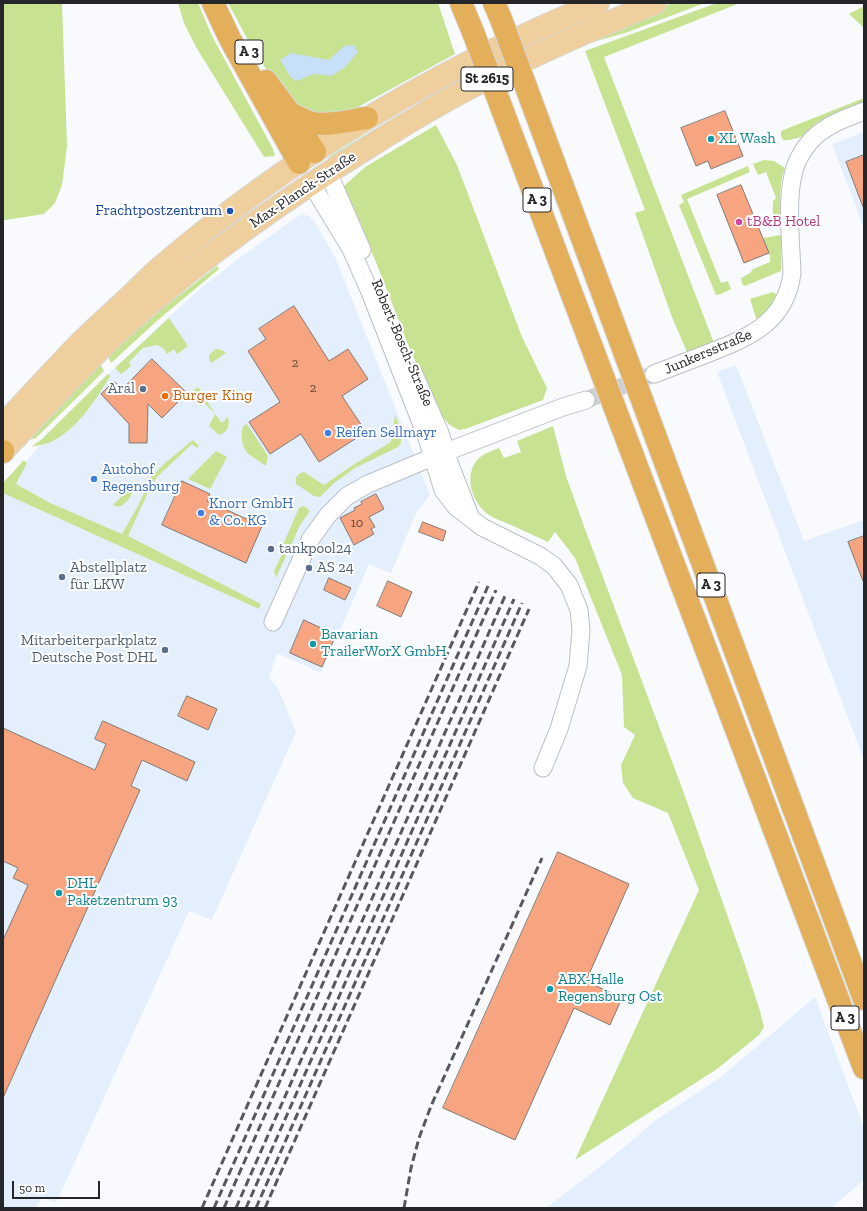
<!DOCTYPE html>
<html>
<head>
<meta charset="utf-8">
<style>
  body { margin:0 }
  #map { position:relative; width:867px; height:1211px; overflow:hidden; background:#f8fafe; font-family:"Zilla Slab",serif }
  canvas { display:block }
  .frame { position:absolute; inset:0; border:4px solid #242629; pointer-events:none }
  .scale { position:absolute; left:12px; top:1181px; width:88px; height:18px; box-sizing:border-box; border:2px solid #242629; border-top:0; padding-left:5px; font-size:12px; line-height:14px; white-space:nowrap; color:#242629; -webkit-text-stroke:3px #fff; paint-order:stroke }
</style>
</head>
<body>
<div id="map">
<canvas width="867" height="1211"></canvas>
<div class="frame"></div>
<div class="scale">50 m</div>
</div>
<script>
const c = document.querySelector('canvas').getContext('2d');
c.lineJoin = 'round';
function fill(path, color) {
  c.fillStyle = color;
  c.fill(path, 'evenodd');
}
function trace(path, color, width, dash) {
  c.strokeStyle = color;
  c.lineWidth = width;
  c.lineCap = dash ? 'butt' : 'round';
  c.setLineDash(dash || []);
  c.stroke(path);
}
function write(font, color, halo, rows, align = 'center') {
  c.font = font + ' "Zilla Slab",serif';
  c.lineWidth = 4;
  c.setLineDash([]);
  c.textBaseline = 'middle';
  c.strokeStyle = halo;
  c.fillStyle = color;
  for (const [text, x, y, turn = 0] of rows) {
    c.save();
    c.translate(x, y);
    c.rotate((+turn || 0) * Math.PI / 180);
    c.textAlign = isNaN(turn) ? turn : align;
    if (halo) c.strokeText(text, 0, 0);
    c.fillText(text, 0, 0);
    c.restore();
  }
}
fill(new Path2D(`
  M864,132V228L832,144Z
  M302,214L309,216L314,221L335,257L430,495L417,511L391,573L369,564L321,673L277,653L269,678L278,688L296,732L212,920L189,911L56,1203L42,1197L36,1208H3V489L40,445L102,380L157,328L201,288L242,256L297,217Z
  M736,365L804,541L864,520V760L717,372Z
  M815,997L864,1128V1180L831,1208H546L611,1158L656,1120L721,1077Z`), '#e4effd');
fill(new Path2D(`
  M3,3H62L67,146L62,185L55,203L44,214L5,220H3Z
  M178,3H198L212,36L273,149L275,156L264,157L196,47L184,23Z
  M228,3H438L455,54L347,113L308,115L279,89L250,44Z
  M672,3H705L625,33L579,46L594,38Z
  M717,3H740L604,57L714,343L687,352L672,317L635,213L645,210L585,51Z
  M864,6V28L849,14Z
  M468,72L471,79L329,160H328L329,157L335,153L396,116L438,93Z
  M864,98V102L839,111L816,123L801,137L789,140H783L781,136V131Z
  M436,125L457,165L522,337L547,388L543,400L465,429L459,430L450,425L444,419L434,405L407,342L376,262L343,187L365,167Z
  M764,160L774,161L785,168C778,183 781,207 781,224C771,218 773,211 773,201L776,198L766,172L758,175L753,164Z
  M748,166L750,172L687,199L721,283L728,281L731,289L721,294L716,295L679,205L684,202L681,195Z
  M781,235V271L745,286L742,284L741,278L750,273L753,269L770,262V256L763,238Z
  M217,266L219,269L158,320L111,363L108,356L110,353L167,302L180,295Z
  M773,292L776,294C773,304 766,312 758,319L756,318L750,299Z
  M169,318L188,346L177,354L174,349L167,354L163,348L157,345L143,348L129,362L131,366L121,374L115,368Z
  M216,349L222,350L226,353L211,363L209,358V355Z
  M100,364L104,371L36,438L29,440L24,447L15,448Z
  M108,374L110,376C96,400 79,426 55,440C48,444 39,445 31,447L42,439Z
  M198,387L215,414L222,423L228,417C230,426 228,432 219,435L209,426L215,414L193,391Z
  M395,415L401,430V443L398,447L355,468L334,483L320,497L314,496L296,484C295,477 297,474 304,472L324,485L353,465L391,442Z
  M247,424L268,456L266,466C261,462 255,459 250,455C242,450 240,435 243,426Z
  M553,426L566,476L585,529L682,788L745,965L760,1011L764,1027L759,1035L717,1069L575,1160L699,890L668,813L633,798L623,783L621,765L635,735L624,727L622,675L575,558L555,532L548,542C535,536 522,530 509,524C502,521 495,519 489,515C472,504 463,475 478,459C484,453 492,451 499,448L504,458L521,452L517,441Z
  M193,440L199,446L197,448L192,444L157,477L150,488L128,536L261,604L259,609L3,493V483L24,460L27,463L16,484L50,503L122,534L138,506L151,477L165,463Z
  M216,451L227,457L210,489L188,479Z
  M137,482C133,492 129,503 119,507L113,505Z
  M303,506L307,508L310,511L300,525L276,578L274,571L283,552L281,549L299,508Z`), '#c7e291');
fill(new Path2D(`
  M354,45L358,52L345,67L332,76L314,74L297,81L291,78L280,60L291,53L329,60L344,46Z`), '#c8dffa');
const building = new Path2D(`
  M725,111L743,156L711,169L708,161L696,166L681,128Z
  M864,155V207H863L846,162Z
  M741,185L769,253L744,263L717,195Z
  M294,306L329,361L348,349L368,379L342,396L366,432L319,462L301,434L270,454L249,422L280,402L248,351L266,339L259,329Z
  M152,359L187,393L162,418L148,404L147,443H129V424L101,394L114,381L122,389Z
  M182,481L210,494L207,501L262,526L246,563L162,525Z
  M376,494L384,509L369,517L375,527L371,529L374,534L354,545L340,518L355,510L354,508L362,504L361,502Z
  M423,522L446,531L443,541L419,532Z
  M864,536V581H863L848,542Z
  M329,578L351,588L345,600L324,590Z
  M388,581L412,592L401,617L377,606Z
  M304,620L336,635L322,667L290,653Z
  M187,696L217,709L208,730L178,716Z
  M103,721L195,762L187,781L142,760L131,786L140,790L3,1098V940L28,885L13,878L18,868L3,861V728L95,770L106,744L95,739Z
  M558,852L629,884L586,981L622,998L610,1025L574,1008L515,1140L443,1108Z`);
fill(building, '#f7a480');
trace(building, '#837a77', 1);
trace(new Path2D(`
  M586,400L654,374`), '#ced0d3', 17, [17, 8]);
const minor = new Path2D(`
  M328,172L362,250
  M311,183L351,249L370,292L427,438L443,490L456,507L482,527L540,556L554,566L569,585L579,610L581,630L578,666L559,729L543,768
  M413,372L440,433L450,465L470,516
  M654,374C672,367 691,360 709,353C750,337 786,322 792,273C791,241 784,186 799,158C805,146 816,134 828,127C839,120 852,116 864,111
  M273,622L310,540L328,515L347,496L368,484L433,457L563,407L586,400`);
const major = new Path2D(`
  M3,425C28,398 53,371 79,344C94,329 111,314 127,299C139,288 150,276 162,266C292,155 440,68 598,3
  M3,451C45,407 86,360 132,319C206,255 286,198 369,147C399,128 430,109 462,92C525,58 590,30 655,3`);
const highway = new Path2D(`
  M213,3L230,39L299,163
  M461,3L473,32
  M494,3L501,19
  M266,81L290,113L315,152
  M526,87L864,999
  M502,109L864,1068
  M290,113C298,117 305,121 313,123C329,126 351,120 367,118
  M3,452V451`);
trace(minor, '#b9bfc6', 19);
trace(major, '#d8d8d8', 24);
trace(highway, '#d8d8d8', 24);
trace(minor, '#fff', 17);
trace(major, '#efcf9d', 22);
trace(highway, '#e4af5b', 22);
trace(new Path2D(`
  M202,1208L479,582
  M214,1208L488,586
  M224,1208L496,590
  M236,1208L505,596
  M246,1208L514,599
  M256,1208L522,603
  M265,1208L529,609
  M404,1208L411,1168L419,1138L431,1106L542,858`), '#57595c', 3, [8, 4]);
const highwayBridge = new Path2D(`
  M501,19L526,87
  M473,32L502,109`);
trace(highwayBridge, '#d8d8d8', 24, []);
trace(highwayBridge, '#e4af5b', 22);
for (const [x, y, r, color] of [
  [711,139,4,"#0f9aa8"],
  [230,211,4,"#1a4fb4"],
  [739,222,4,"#d1479c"],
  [143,389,4,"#5c6f8a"],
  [165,396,4,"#e8710a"],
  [328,433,4,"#3f7fe0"],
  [94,479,4,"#3f7fe0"],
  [201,513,4,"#3f7fe0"],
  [271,549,4,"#5c6f8a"],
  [309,568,4,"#5c6f8a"],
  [62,577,4,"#5c6f8a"],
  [313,644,4,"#0f9aa8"],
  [165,650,4,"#5c6f8a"],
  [59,893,4,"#0f9aa8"],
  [550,989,4,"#0f9aa8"]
]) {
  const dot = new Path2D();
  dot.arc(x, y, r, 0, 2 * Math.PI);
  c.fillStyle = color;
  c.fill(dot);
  trace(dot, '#fff', 1.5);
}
write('13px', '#59463f', null, [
  ["2",295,363],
  ["2",313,388],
  ["10",357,523]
]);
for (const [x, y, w] of [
  [249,52,28],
  [487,79,52],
  [537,200,28],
  [711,585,28],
  [845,1018,28]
]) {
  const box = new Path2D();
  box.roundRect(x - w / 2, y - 12, w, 24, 3);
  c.fillStyle = '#fff';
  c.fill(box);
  trace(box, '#242629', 1);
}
write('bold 14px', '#242629', null, [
  ["A 3",249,52],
  ["St 2615",487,79],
  ["A 3",537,200],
  ["A 3",711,585],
  ["A 3",845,1018]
]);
write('15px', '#0d838f', '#fff', [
  ["XL Wash",719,139],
  ["Bavarian",321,635],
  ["TrailerWorX GmbH",321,652],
  ["DHL",67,884],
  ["Paketzentrum 93",67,901],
  ["ABX-Halle",558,980],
  ["Regensburg Ost",558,997]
], 'left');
write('15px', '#242629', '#fff', [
  ["Max-Planck-Straße",303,190,-34],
  ["Robert-Bosch-Straße",402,343,67],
  ["Junkersstraße",708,352,-23]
]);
write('15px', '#164399', '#fff', [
  ["Frachtpostzentrum",222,211]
], 'right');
write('15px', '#b23c85', '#fff', [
  ["tB&B Hotel",747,222]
], 'left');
write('15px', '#4e5e75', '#fff', [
  ["Aral",135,389,"right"],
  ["tankpool24",279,549],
  ["Abstellplatz",70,568],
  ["für LKW",70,585],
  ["AS 24",317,568],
  ["Mitarbeiterparkplatz",157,641,"right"],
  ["Deutsche Post DHL",157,658,"right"]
], 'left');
write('15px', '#c56008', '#fff', [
  ["Burger King",173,396]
], 'left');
write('15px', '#366cbe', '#fff', [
  ["Reifen Sellmayr",336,433],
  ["Autohof",102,470],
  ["Regensburg",102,487],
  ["Knorr GmbH",209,504],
  ["& Co. KG",209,521]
], 'left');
</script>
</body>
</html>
